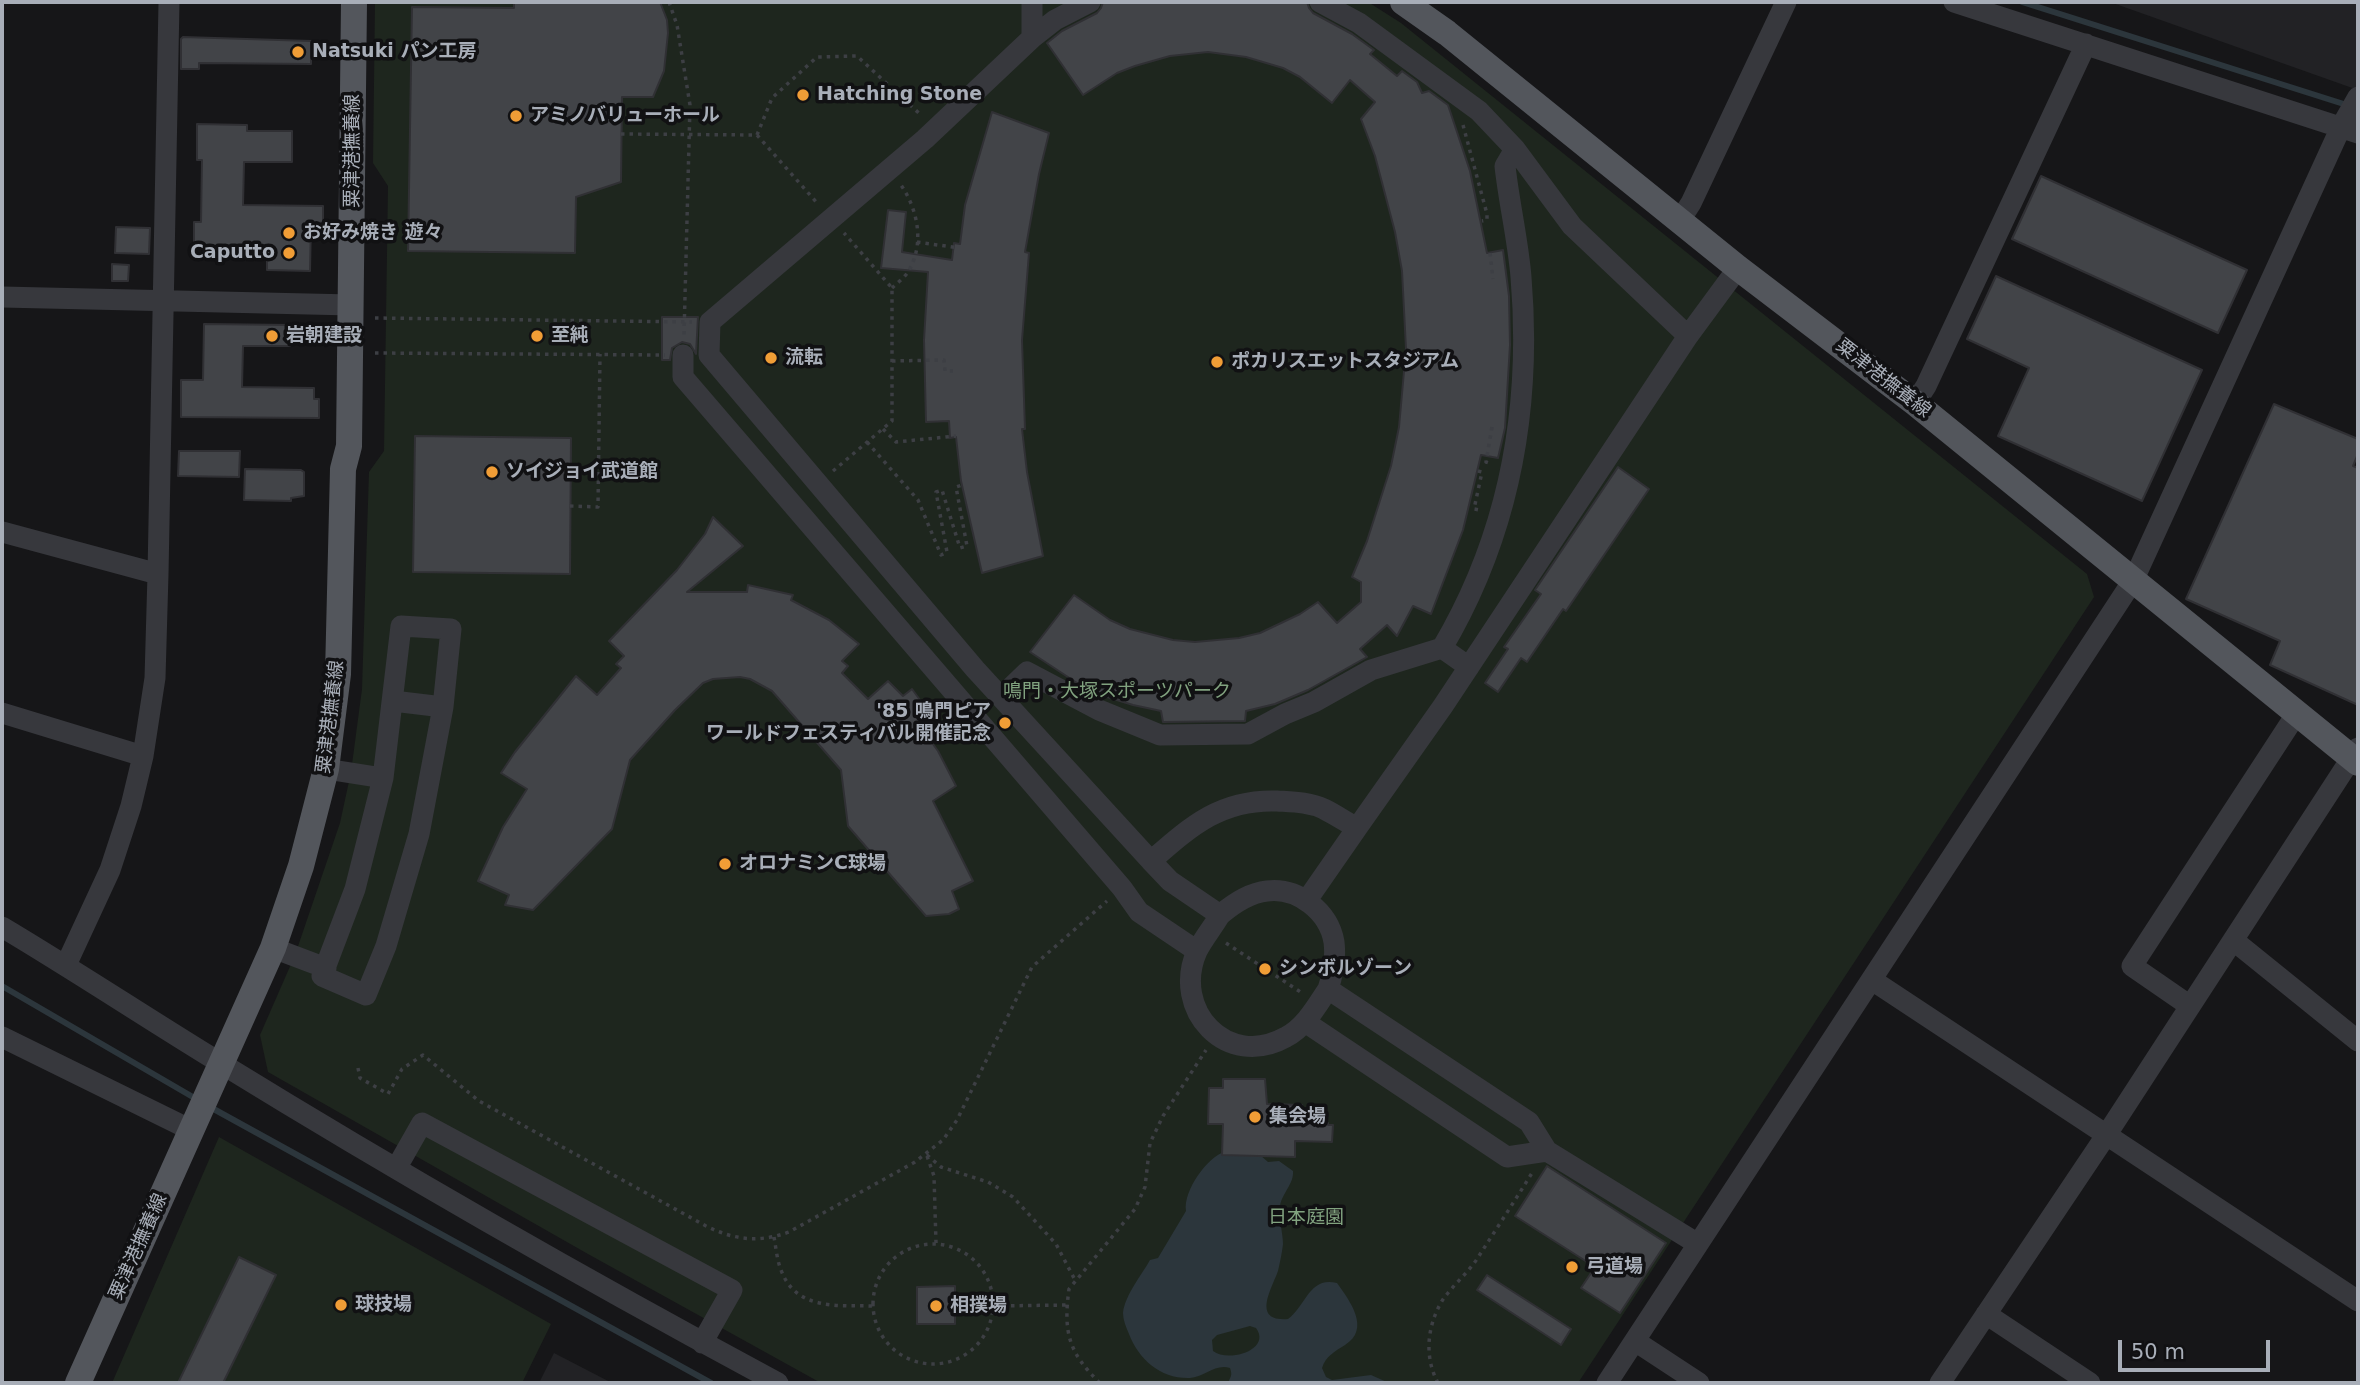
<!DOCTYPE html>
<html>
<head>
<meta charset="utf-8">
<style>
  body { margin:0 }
  #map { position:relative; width:2360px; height:1385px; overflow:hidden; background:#161618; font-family:"DejaVu Sans",sans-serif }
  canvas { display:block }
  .frame { position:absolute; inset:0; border:4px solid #a8aeb8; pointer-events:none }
  .scale { position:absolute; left:2118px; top:1340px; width:152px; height:32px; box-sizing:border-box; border:4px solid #a8aeb8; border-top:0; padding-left:9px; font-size:21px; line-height:24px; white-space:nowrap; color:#a8aeb8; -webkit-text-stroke:5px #111113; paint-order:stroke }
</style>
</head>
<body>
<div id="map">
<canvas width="2360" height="1385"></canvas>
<div class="frame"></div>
<div class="scale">50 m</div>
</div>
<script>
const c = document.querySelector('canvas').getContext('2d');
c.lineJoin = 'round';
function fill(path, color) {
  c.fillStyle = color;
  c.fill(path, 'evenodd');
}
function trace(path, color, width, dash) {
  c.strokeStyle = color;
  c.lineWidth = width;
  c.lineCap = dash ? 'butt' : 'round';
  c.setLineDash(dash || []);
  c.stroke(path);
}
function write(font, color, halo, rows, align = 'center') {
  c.font = font + ' "DejaVu Sans","Noto Sans JP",sans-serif';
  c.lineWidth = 7;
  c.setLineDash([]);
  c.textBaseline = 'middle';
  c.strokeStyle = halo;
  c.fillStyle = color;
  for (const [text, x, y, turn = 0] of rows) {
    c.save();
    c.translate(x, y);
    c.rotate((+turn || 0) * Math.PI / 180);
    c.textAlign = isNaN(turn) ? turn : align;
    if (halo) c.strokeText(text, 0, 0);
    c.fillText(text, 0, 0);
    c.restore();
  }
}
fill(new Path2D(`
  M2110,2H2358V90Z
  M554,1353L612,1383H539Z`), '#222225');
fill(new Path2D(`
  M375,2H1368L1401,23L2087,574L2094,597L1578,1383H821L588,1254L268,1072L260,1035L295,955L340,823L351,772L362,689L369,472L384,451L388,186L373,163Z
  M219,1137L551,1324L522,1383H112Z`), '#1e261e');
fill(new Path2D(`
  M1226,1151L1260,1155L1268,1162L1279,1161L1293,1171C1294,1184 1282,1193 1280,1206C1278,1218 1283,1232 1283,1244C1282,1253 1280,1262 1278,1271C1272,1288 1251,1322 1288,1319C1306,1306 1309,1276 1337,1283C1350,1301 1371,1329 1345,1345C1334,1352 1326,1356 1322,1368L1326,1377L1332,1380L1371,1375L1389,1383H1228C1230,1377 1233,1376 1230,1368C1216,1363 1204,1377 1190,1378C1161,1379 1139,1360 1129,1334C1126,1327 1123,1320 1123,1313C1125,1295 1141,1276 1150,1260L1158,1258L1186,1211C1183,1191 1207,1157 1226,1151ZM1250,1326L1256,1328C1272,1350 1228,1363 1213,1351L1212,1340L1217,1335Z`), '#2c363c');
trace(new Path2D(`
  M2022,2L2350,106
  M2,986L198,1100
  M210,1107L711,1383`), '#2c363c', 6);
const building = new Path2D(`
  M514,2H660L667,20L668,33L664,71L653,97H622L621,182L576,197L575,253L408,251L412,7L514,8Z
  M1103,2H1307L1309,8L1313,13L1352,34L1374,50L1370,54L1397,76L1402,71L1417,82L1422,93L1429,91L1448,105L1470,171L1487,253L1503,250L1509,296L1510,345L1505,428L1498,458L1481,455L1463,530L1431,614L1413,606L1397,636L1387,625L1360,649L1367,657L1308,690L1275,704L1246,711L1245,721L1163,722L1161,711L1133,705L1104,696L1077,683L1030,652L1074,595L1110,620L1130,629L1173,640L1195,642L1239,638L1260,633L1300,614L1318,602L1337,623L1361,602V582L1352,577L1367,541L1391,466L1399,427L1406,349L1402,271L1395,232L1375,156L1361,119L1375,102L1350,80L1332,103L1300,77L1283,68L1246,57L1208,52L1170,56L1135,66L1117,73L1083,95L1047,43L1062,31L1097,13L1101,8Z
  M183,37L311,41V64L199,63V69H181V39Z
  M992,112L1049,133L1039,174L1025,252L1029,253L1022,340L1025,429H1022L1027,472L1043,556L982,573L961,481L956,437L950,438L949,421L926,422L924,340L928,272L881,268L888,210L906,212L902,252L952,260L954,243L960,244L965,205Z
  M197,124L247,125V131H292V162H244L243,205L323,206V223L311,222L310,271L267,270V252L207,251V248H194V222H201L202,160H197Z
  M2041,176L2247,270L2218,333L2012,239Z
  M116,227L150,228L149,254L115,253Z
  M112,264L129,265L128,281H112Z
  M1996,276L2202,370L2142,501L1998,436L2029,368L1967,339Z
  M662,317H698L696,354L690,344L682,342L672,348L670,360H662Z
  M204,324L291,325L290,346H243L242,387L314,388V399H319V418L181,417V380H203Z
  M2274,404L2358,439V454L2353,466L2358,468V705L2270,665L2280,641L2186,599Z
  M415,436L571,438L570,574L413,572Z
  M179,451H240L239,477L178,476Z
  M1618,467L1649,489L1566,611L1563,609L1527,662L1521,658L1498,692L1485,683L1508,649L1504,647L1541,594L1535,590Z
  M245,469L301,470L304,472V496L291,498V501L244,500Z
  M713,517L743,546L687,592H747L748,585L793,595L791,600L829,620L859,644L842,661L848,666L842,673L868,699L888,681L903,696L912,689L931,715L919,725L938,751L956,786L933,801L973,881L952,891L959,909L949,914L926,916L848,826L841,770L772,691L750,679L740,677L713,679L703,683L675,710L630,760L612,829L533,910L505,905L509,895L478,881L503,827L527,789L501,773L515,752L576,676L597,695L621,668L616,664L624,656L609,641L677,570L705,534Z
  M1223,1079H1265L1267,1104L1302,1105V1118L1317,1119V1123H1328V1125H1333L1332,1142L1295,1141V1157L1222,1155L1223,1124H1208L1209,1088H1223Z
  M1547,1166L1666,1243L1620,1313L1581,1288L1595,1267L1515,1216Z
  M239,1257L276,1275L223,1383H178Z
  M1487,1275L1571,1329L1561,1345L1477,1290Z
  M955,1286V1324H917V1287Z`);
fill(building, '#424448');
trace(building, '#303034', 2);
trace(new Path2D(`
  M669,2L677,25L690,105L684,335
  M1463,125L1487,214V220L1482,221
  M621,134L757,135L818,204
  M757,135L772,98L817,57L857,56L922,116
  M917,242L959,248
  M1490,253L1493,279
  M892,288C897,283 904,278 908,272C925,244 918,210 901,185
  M375,318L692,322
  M375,353L665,355
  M892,361L944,360L945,371H953
  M1492,427L1486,462L1492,464
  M883,429L896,442L956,436
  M867,442L918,500L941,555L947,552L936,492L942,490L960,548L967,546L956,487L962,485
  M833,471L892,421V288L844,233
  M1478,471L1482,472L1474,509L1480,510
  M570,506L598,507L600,354
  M1226,943L1302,993
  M358,1068L360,1078L388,1094L402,1069L423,1055L479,1101L706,1226C734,1240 759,1243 789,1232L915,1162L943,1140L957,1120L1032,967L1107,901
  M927,1155L941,1167L988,1182L1013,1197L1056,1244L1075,1280
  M927,1156L934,1176L936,1243
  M774,1237C776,1248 777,1260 781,1270C796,1311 838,1305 873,1306
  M873 1304a60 60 0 1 1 120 0a60 60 0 1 1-120 0Z
  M994,1306L1067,1305
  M1100,1383C1069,1353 1063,1333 1069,1289L1135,1209L1145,1187L1150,1143L1163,1116L1206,1050
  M1438,1383C1424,1357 1427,1326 1442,1301C1452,1286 1467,1274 1477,1259C1495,1231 1514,1202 1532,1173`), '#3d3f44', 3.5, [3.5, 5]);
trace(new Path2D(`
  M1032,2V38L925,139L710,322L709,355L975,669L1151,861C1191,826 1221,799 1277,801C1293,802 1309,802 1324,809C1336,815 1346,822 1357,828L1443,706L1688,336L1738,268
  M1320,2L1359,23L1479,111L1515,149L1572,226L1688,336
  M1954,2L2358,133
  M1032,38L1055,20L1090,2
  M1680,220L1691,203L1786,2
  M2,297L352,305
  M683,355V377L1122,888L1139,912L1197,951
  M1915,403L1926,386L2086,44
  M2,532L158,574L155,678L143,756
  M158,574L169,2
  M1469,667L1442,648C1510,533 1532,409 1521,277C1518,240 1509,203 1505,166L1515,149
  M1001,697L1027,672L1099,710L1160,735L1248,734L1285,714L1314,702L1371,670L1442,648
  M393,701L443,707L451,629L401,626L383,778L355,889L322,976L366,995L386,946L419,834L443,707
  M2,713L143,756L131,806L110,870L66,965
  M326,769L383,778
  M1151,861L1170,881L1220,915C1213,927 1203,939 1197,951C1171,1010 1227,1070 1286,1037C1305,1027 1316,1007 1328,989L1529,1122L1547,1151L1698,1244
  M1307,900L1357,828
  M1220,915C1234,903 1249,893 1267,891C1298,887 1329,912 1334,942C1336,958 1333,974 1328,989
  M2,927C76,971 148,1019 222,1064C404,1176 590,1282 778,1383
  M2233,940L2358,1041
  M273,948L326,968
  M1872,980L2358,1301
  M2190,1006L2132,966L2297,713
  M1305,1022L1507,1157L1547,1151
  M2,1037L191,1130
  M397,1167L422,1123L732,1290L702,1343
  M1986,1314L2090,1383
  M1635,1341L1699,1383
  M1607,1383L2134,579L2341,127L2358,97
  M1940,1383L2107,1134L2358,748`), '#37383d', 21);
trace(new Path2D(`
  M1403,2L1447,33L1738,268L1915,403L2358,763
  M78,1383L273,948L301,866L326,769L338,674L343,469L349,446L354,2`), '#53565c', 26);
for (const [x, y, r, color] of [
  [298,52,7,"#f09d36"],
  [803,95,7,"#f09d36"],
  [516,116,7,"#f09d36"],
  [289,233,7,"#f09d36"],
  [289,253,7,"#f09d36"],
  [272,336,7,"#f09d36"],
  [537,336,7,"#f09d36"],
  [771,358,7,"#f09d36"],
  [1217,362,7,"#f09d36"],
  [492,472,7,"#f09d36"],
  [1005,723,7,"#f09d36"],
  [725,864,7,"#f09d36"],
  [1265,969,7,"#f09d36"],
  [1255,1117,7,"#f09d36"],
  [1572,1267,7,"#f09d36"],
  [341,1305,7,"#f09d36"],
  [936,1306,7,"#f09d36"]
]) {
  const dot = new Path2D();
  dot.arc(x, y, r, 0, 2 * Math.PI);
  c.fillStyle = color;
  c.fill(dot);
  trace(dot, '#111113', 2.5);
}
write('bold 19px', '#a8aeb8', '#111113', [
  ["Natsuki パン工房",312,52],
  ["Hatching Stone",817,95],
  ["アミノバリューホール",530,116],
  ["お好み焼き 遊々",303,233],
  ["Caputto",275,253,"right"],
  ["岩朝建設",286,336],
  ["至純",551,336],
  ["流転",785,358],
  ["ポカリスエットスタジアム",1231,362],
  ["ソイジョイ武道館",506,472],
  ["'85 鳴門ピア",991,712,"right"],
  ["ワールドフェスティバル開催記念",991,734,"right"],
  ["オロナミンC球場",739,864],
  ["シンボルゾーン",1279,969],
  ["集会場",1269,1117],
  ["弓道場",1586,1267],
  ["球技場",355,1305],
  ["相撲場",950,1306]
], 'left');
write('19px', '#a8aeb8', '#111113', [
  ["粟津港撫養線",353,151,-90],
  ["粟津港撫養線",1883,379,38],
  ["粟津港撫養線",331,717,-83],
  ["粟津港撫養線",139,1247,-66]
]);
write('19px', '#81a27f', '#111113', [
  ["鳴門・大塚スポーツパーク",1117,692],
  ["日本庭園",1306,1218]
]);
</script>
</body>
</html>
